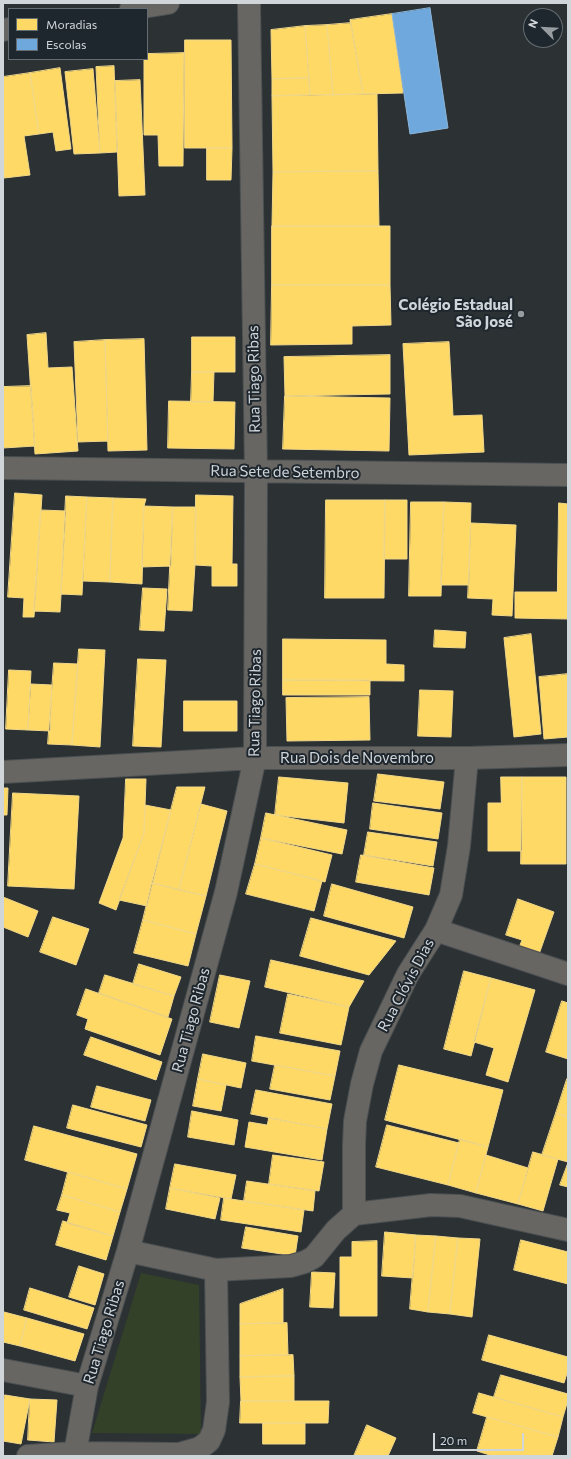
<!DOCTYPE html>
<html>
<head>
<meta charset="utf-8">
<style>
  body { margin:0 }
  #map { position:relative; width:571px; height:1459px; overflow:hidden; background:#2c3134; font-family:Commissioner,sans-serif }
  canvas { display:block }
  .frame { position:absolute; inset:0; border:4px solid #cfd5d9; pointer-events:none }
  .legend { position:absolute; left:8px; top:8px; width:140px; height:52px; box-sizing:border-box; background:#1f272e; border:1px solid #656d72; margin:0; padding:5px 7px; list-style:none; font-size:12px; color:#cfd5d9 }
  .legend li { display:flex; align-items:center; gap:8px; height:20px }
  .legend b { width:20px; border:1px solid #656d72 }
  .north { position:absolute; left:523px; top:8px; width:40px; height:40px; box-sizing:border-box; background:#1f272e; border:1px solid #656d72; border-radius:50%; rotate:294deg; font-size:11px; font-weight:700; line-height:16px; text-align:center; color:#cfd5d9 }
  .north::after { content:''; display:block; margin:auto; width:14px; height:18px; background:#969c9f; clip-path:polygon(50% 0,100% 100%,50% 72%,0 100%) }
  .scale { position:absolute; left:433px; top:1433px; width:91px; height:18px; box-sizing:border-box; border:2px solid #cfd5d9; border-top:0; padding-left:5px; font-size:12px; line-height:14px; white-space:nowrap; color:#cfd5d9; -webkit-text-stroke:3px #1f272e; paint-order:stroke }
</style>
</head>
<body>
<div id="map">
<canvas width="571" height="1459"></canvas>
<div class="frame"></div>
<ul class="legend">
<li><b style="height:11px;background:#ffd966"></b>Moradias</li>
<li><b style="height:11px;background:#6fa8dc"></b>Escolas</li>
</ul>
<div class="north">N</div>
<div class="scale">20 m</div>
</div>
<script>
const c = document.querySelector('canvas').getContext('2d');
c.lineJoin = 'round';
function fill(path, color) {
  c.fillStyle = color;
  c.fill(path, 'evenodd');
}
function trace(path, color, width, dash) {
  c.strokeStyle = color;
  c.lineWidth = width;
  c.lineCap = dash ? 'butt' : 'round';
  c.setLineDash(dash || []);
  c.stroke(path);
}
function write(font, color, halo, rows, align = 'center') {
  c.font = font + ' Commissioner,sans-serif';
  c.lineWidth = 4;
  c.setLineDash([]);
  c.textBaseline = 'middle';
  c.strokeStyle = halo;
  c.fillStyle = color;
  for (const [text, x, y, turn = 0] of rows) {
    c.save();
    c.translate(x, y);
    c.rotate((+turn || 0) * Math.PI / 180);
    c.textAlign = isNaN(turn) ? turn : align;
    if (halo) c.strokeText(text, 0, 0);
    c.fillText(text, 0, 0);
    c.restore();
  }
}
fill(new Path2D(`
  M141,1273L199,1285L201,1434L92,1433Z`), '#324128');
const homes = new Path2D(`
  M392,14L403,93L363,94L350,20Z
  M351,23L363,94L333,95L327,25Z
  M327,25L333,95H310L305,26Z
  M305,26L309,78L272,79L271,30Z
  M185,40H231L232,148H185Z
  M184,53L183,166H159L158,135H144V59H147V54Z
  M114,66L117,152L100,153L96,67Z
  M60,68L71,149L56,151L53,132L39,134L30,73Z
  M93,69L100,153L74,154L65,72Z
  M30,73L39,134L24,136L30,175L4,178L3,77Z
  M309,78L310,95L272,96V79Z
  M140,80L145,195L119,196L115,81Z
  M377,94L378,171L273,172L272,96Z
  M207,148H232L231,180H207Z
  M378,171L379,226H272L273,172Z
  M272,226H390V285H272Z
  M272,285H390L391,325L352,326V344L271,345Z
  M46,333L48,368L72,367L78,451L35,454L27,335Z
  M192,337H235V372H192Z
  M144,339L147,450L108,451L105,340Z
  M105,340L108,441L78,442L74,342Z
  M449,342L453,416L482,415L484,452L409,455L403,344Z
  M390,355V394L285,396L284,357Z
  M192,372H214L213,402H191Z
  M31,386L35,446L3,448V387Z
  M285,396L390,398L389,451L283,449Z
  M169,401L235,402L234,449L168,448Z
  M15,493L42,495L34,617H23L24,598L8,597Z
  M196,495L233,496L232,564H237V586H212V566L195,565Z
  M66,496L87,497L82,595L61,594Z
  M87,497L113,498L110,582L83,581Z
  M113,498L146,499L144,506L142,584L110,582Z
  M326,500H385L384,598H325Z
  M385,500H407V559H384Z
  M411,502H444L441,596H409Z
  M444,502L471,503L469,585H441Z
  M559,503L568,504V619L515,618V592H557Z
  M144,506L173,507L171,566L142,567Z
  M173,507H196L195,565L192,611L168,610Z
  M41,510L66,511L60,612L34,611Z
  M471,523L516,525L512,616L492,615L493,599L468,598Z
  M143,588L167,589L164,631L140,630Z
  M435,630L466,632L465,648L434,647Z
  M531,634L541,734L514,737L504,638Z
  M283,639L386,640V664L404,665V681L283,680Z
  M79,649L105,650L100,747L72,745Z
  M138,659L166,660L161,747L133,746Z
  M54,663L78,664L72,745L48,744Z
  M9,670L31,671L28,730L6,729Z
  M568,674V737L544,739L539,677Z
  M283,680H370V695H283Z
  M31,684L52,685L50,731L28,730Z
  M420,690L453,691L451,737L418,736Z
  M369,697L370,740L287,741L286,698Z
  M184,701H237V731H184Z
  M378,774L444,782L440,809L374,801Z
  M279,777L348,783L344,823L275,815Z
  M501,777H522V851H488V803H501Z
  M522,777H566V864H521Z
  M126,779H146L144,833L116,910L99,903L123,838Z
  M177,787H205L179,890L152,883Z
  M3,788H8L7,815H3Z
  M13,793L79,796L74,889L8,886Z
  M373,803L442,813L438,839L370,829Z
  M201,804L227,811L206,896L179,890Z
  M145,805L171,810L147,906L119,900L144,833Z
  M266,813L347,830L342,854L261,838Z
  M368,832L437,842L433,866L364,855Z
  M261,838L332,855L325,882L255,864Z
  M361,855L434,868L429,895L356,882Z
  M255,864L322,881L314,911L246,894Z
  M152,883L206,896L196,934L143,920Z
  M332,884L413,907L404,938L324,916Z
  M3,897L38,911L28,937L3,927Z
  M518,899L554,912L538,957L518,950L522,940L506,935Z
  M53,917L89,929L76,965L40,952Z
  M311,918L396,941L369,975L300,956Z
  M143,920L196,934L188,966L134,953Z
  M271,960L364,981L349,1007L265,987Z
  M139,964L181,977L174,996L133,984Z
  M464,971L491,978L471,1056L444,1049Z
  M105,975L174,996L168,1017L99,993Z
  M220,975L250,981L239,1028L210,1022Z
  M491,978L535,990L508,1082L486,1075L494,1048L474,1042Z
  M86,989L172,1019L160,1055L85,1029L88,1019L77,1015Z
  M288,994L349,1007L341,1045L280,1033Z
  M562,1001L568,1003V1059L546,1052Z
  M256,1036L340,1051L335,1076L252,1061Z
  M91,1037L162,1062L156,1080L84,1055Z
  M203,1054L246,1063L241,1088L198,1079Z
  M275,1065L335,1076L330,1100L270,1089Z
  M399,1065L503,1090L488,1147L385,1120Z
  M198,1079L226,1085L221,1111L193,1106Z
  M567,1079L568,1080V1117L556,1113Z
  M97,1086L151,1100L145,1121L91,1107Z
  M256,1090L332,1104L327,1129L251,1114Z
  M73,1105L147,1125L141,1147L67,1128Z
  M192,1111L238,1120L234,1145L188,1137Z
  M556,1113L568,1117V1162L542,1155Z
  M269,1118L327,1129L322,1160L245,1147L249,1122L267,1125Z
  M387,1125L459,1143L448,1185L376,1167Z
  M34,1126L137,1154L127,1189L25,1160Z
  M460,1139L488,1147L476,1193L448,1185Z
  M533,1152L558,1159L543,1211L518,1204Z
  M273,1155L324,1162L319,1191L269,1184Z
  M486,1155L528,1168L518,1204L476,1193Z
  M568,1163V1187L560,1185Z
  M175,1164L236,1175L231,1199L170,1188Z
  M68,1172L127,1189L120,1212L62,1195Z
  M247,1181L315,1191L313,1211L244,1201Z
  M170,1188L220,1198L215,1219L166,1209Z
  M62,1195L120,1212L113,1236L67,1223L70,1213L57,1210Z
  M224,1198L304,1210L301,1232L221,1220Z
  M63,1221L113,1236L106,1260L56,1245Z
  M246,1227L298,1236L295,1256L242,1248Z
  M385,1232L416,1235L413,1278L382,1276Z
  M416,1235L436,1236L428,1312L410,1309Z
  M436,1236L458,1238L450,1314L428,1312Z
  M458,1238L480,1239L472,1317L450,1314Z
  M521,1240L568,1252V1284L514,1270Z
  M377,1241V1316H340V1257H352V1242Z
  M79,1266L104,1274L95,1305L69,1297Z
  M312,1272L335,1273L333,1308L310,1307Z
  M30,1288L94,1308L87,1329L24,1310Z
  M283,1289V1323L240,1324V1304Z
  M4,1312L27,1318L20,1346L3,1342V1319Z
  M27,1318L84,1334L75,1361L20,1346Z
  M287,1323L288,1355L240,1356V1324Z
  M489,1335L568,1357V1370L564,1383L482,1360Z
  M293,1355L294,1376L240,1377V1356Z
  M501,1375L568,1394V1400L563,1417L494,1397Z
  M294,1376V1401H241L240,1377Z
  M479,1393L563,1417L558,1437L473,1413Z
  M5,1395L30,1399L21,1444L3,1441V1403Z
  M30,1399L57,1400L54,1442L28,1440Z
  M241,1401H329L328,1423H240Z
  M487,1417L558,1437L552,1456H493L477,1451Z
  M263,1423H305V1444H263Z
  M367,1425L396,1438L388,1456H354Z`);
fill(homes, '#ffd966');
trace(homes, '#f1d888', 1);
const schools = new Path2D(`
  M430,8L448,128L410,134L392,14Z`);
fill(schools, '#6fa8dc');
trace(schools, '#8cb6db', 1);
const minor = new Path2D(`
  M3,468L568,475
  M3,772L255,758H467L568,755
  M436,930L568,974
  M354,1214V1145L355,1121L362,1084L371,1051L408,974L436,930L451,895L459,846L467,758
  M128,1251L216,1270L291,1266L305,1262L314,1257L336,1230L354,1214L431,1205L460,1206L568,1230
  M3,1370L87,1386
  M75,1453L87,1386L128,1251L226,892L255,758L256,472L249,3
  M28,1456L75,1453L179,1454L200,1448L209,1441L214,1430L218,1402L216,1270`);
const tertiary = new Path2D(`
  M131,9L168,3
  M3,30L9,29`);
trace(minor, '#4a4f51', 24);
trace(tertiary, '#4a4f51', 24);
trace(minor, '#686662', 22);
trace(tertiary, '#686662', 22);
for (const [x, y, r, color] of [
  [521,314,4,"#969c9f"]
]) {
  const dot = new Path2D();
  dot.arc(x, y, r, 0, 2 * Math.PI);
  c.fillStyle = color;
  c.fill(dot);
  trace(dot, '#1f272e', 1.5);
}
write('bold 15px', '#cfd5d9', '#1f272e', [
  ["Colégio Estadual",513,305],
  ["São José",513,322]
], 'right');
write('15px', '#cfd5d9', '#1f272e', [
  ["Rua Tiago Ribas",254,379,-91],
  ["Rua Sete de Setembro",285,472,1],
  ["Rua Tiago Ribas",255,703,-89],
  ["Rua Dois de Novembro",357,758],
  ["Rua Clóvis Dias",406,985,-62],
  ["Rua Tiago Ribas",191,1020,-75],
  ["Rua Tiago Ribas",104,1332,-73]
]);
</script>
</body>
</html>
